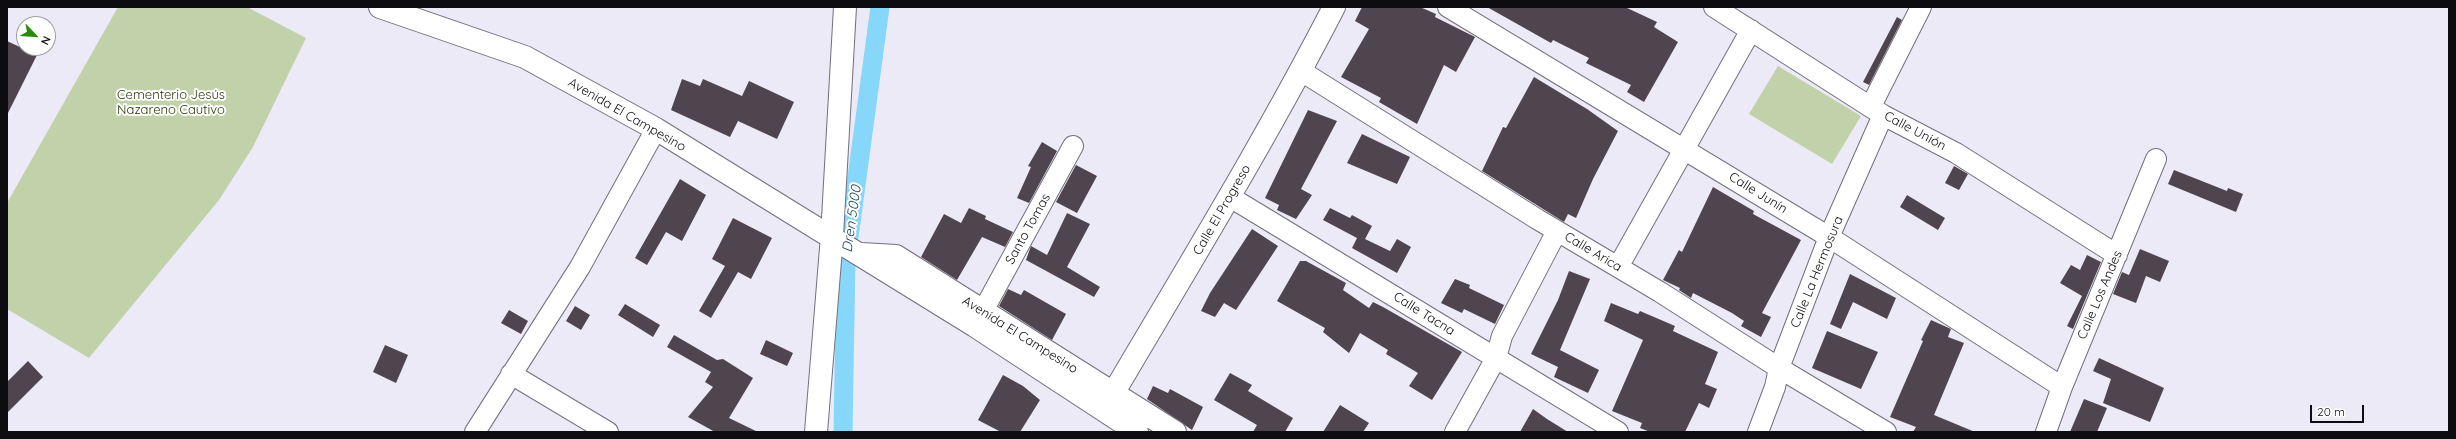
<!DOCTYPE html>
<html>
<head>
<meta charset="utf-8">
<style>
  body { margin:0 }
  #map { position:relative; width:2456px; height:439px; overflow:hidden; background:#edeaf8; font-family:Quicksand,sans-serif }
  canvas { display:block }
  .frame { position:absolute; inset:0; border:8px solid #0d0c10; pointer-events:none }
  .north { position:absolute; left:16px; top:16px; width:40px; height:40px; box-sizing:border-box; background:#fff; border:1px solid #9e9e9f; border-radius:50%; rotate:115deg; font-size:11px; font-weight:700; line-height:16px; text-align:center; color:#0d0c10 }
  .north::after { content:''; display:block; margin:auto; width:14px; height:18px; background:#268c07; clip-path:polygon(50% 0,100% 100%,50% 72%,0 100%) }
  .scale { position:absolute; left:2310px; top:405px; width:54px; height:18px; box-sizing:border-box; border:2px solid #0d0c10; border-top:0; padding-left:5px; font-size:12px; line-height:14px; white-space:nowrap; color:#0d0c10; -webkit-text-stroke:3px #fff; paint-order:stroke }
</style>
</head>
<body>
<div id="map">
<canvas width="2456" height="439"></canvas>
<div class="frame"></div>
<div class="north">N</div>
<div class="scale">20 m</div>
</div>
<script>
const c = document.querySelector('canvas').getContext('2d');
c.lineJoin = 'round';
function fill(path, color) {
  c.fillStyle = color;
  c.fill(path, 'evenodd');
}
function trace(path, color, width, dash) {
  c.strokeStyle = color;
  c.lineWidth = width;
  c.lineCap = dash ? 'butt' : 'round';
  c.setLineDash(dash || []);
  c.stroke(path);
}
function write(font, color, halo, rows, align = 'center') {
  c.font = font + ' Quicksand,sans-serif';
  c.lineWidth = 4;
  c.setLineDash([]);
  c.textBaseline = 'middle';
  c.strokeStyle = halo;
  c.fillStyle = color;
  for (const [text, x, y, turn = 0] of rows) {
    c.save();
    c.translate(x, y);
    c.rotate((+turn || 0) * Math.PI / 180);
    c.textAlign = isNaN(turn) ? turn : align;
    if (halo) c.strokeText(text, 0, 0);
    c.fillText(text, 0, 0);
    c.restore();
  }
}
fill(new Path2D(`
  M118,7H247L306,38L253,147L219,200L89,358L7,309V203Z
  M1778,66L1861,116L1832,164L1749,114Z`), '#c1d2aa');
trace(new Path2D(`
  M843,432L846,259L880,7`), '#86d7f9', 19);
fill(new Path2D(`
  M1362,7H1420L1436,14L1435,17L1475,37L1456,72L1444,65L1417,124L1379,102L1381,98L1341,77L1369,29L1355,21Z
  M1487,7H1625L1657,22L1654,27L1678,42L1644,102L1627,92L1631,85L1586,63L1589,58L1553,40L1551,43Z
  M1897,17L1902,20L1869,85L1863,82Z
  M7,41L37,55L7,115Z
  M1534,77L1587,109L1618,131L1593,179L1576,218L1568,214L1564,222L1482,171L1503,127L1506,128Z
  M682,79L700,86L703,79L742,96L749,81L794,102L777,139L738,121L730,137L671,110Z
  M1308,110L1337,121L1301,189L1312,195L1296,219L1277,210L1279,205L1265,198Z
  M1362,134L1410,157L1397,184L1347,163Z
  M1042,142L1057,151L1029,203L1017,198L1031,167L1028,166Z
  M1076,165L1097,176L1077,213L1056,202Z
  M1954,166L1968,174L1959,190L1945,183Z
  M2174,170L2227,191L2228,188L2243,194L2236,212L2168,184Z
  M680,179L706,195L682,241L666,232L647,265L635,258Z
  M1713,187L1754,211L1753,214L1801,240L1762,313L1771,317L1761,337L1741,326L1744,321L1732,313L1693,293L1691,298L1679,290L1680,288L1663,280L1679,250L1682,252Z
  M1907,195L1945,218L1938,230L1900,207Z
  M969,208L986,216L985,219L1013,232L1005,247L982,237L957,280L921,257L944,214L961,223Z
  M1330,208L1350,218L1352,215L1372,226L1365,239L1390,251L1397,239L1411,247L1397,273L1352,248L1357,238L1323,220Z
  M1067,213L1090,224L1067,267L1100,287L1094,297L1026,260L1031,246L1047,255Z
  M733,218L772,238L751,279L738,272L711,318L699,311L725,266L712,259Z
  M1252,229L1278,246L1236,310L1224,303L1215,317L1201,311L1210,293Z
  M2140,249L2169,261L2160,282L2146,276L2136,303L2113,294L2122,272L2129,275Z
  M2087,255L2101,262L2073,329L2067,326L2082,296L2060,283L2071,265L2080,270Z
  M1300,261H1306L1346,283L1343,290L1369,308L1373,302L1383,307L1462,352L1432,400L1409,386L1418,373L1386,354L1388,350L1360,333L1349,353L1323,332L1325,328L1277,301Z
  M1569,271L1590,279L1560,350L1599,370L1588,393L1554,377L1558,367L1531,354L1558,300Z
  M1850,274L1896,298L1887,319L1853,302L1841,329L1830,324Z
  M1455,279L1470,285L1469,288L1504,305L1495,324L1464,309L1462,313L1441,303Z
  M1008,289L1021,295L1024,290L1066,314L1052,340L999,306Z
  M1611,303L1638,314L1640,311L1675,326L1673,331L1718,352L1705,384L1717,389L1709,408L1699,403L1685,432H1650L1640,428L1642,423L1612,411L1643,340L1604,321Z
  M625,304L660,325L653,337L618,315Z
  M575,306L590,315L581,330L566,321Z
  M509,310L528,321L521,334L501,323Z
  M1931,320L1951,329L1948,337L1964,343L1934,415L1975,432H1913L1916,427L1890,417L1923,341L1921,340Z
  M1827,331L1878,352L1861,389L1812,368Z
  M674,335L717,360L723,359L753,378L729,418L758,432H715L688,417L713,387L705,382L711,372L667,347Z
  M766,340L793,353L787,366L760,354Z
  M385,345L408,355L396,383L373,372Z
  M2099,358L2164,388L2150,422L2103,403L2111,379L2093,371Z
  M28,361L43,377L7,413V382Z
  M1230,373L1252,385L1248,391L1293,418L1285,432H1253L1257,425L1214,400Z
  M1003,375L1023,386L1040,400L1020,432H1001L978,420Z
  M1153,386L1168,393L1170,389L1203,407L1192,430L1147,399Z
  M2084,399L2107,408L2097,432H2070Z
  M1340,405L1369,423L1363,432H1323Z
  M1533,409L1547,419L1568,432H1520Z`), '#4e454e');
const minor = new Path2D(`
  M1448,7L1829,237L2062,387
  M1714,7L1883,115L1956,153L2117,255
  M1301,71L1537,219L1660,292L1779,368L1886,432
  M1871,106L1921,7
  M1230,197L1618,432
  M1618,267L1751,30
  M983,311L1073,146
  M511,374L608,432
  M475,432L580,267L656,129
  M1455,432L1496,358L1502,336L1557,231
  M1758,432L1775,387L1779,368L1829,237L1883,115
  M2046,432L2062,387L2156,159`);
const tertiary = new Path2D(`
  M380,7L525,57L656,129L975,326L1137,432
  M861,254L896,256L1175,432
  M1104,409C1182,276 1263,145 1334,7
  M816,432L832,236L845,7`);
trace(minor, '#72707c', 22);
trace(tertiary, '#72707c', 24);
trace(minor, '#fff', 20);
trace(tertiary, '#fff', 22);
write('13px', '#263606', '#fff', [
  ["Cementerio Jesús",171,95],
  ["Nazareno Cautivo",171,110]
]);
write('13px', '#0d0c10', '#fff', [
  ["Avenida El Campesino",627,115,30],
  ["Calle Unión",1915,131,28],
  ["Calle Junín",1758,193,32],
  ["Calle El Progreso",1222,210,-60],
  ["Santo Tomas",1028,229,-61],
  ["Calle Arica",1593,252,31],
  ["Calle La Hermosura",1817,272,-68],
  ["Calle Los Andes",2100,295,-67],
  ["Calle Tacna",1424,314,32],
  ["Avenida El Campesino",1020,335,32]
]);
write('italic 14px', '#1a3f4e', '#fff', [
  ["Dren 5000",852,219,-82]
]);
</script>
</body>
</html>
